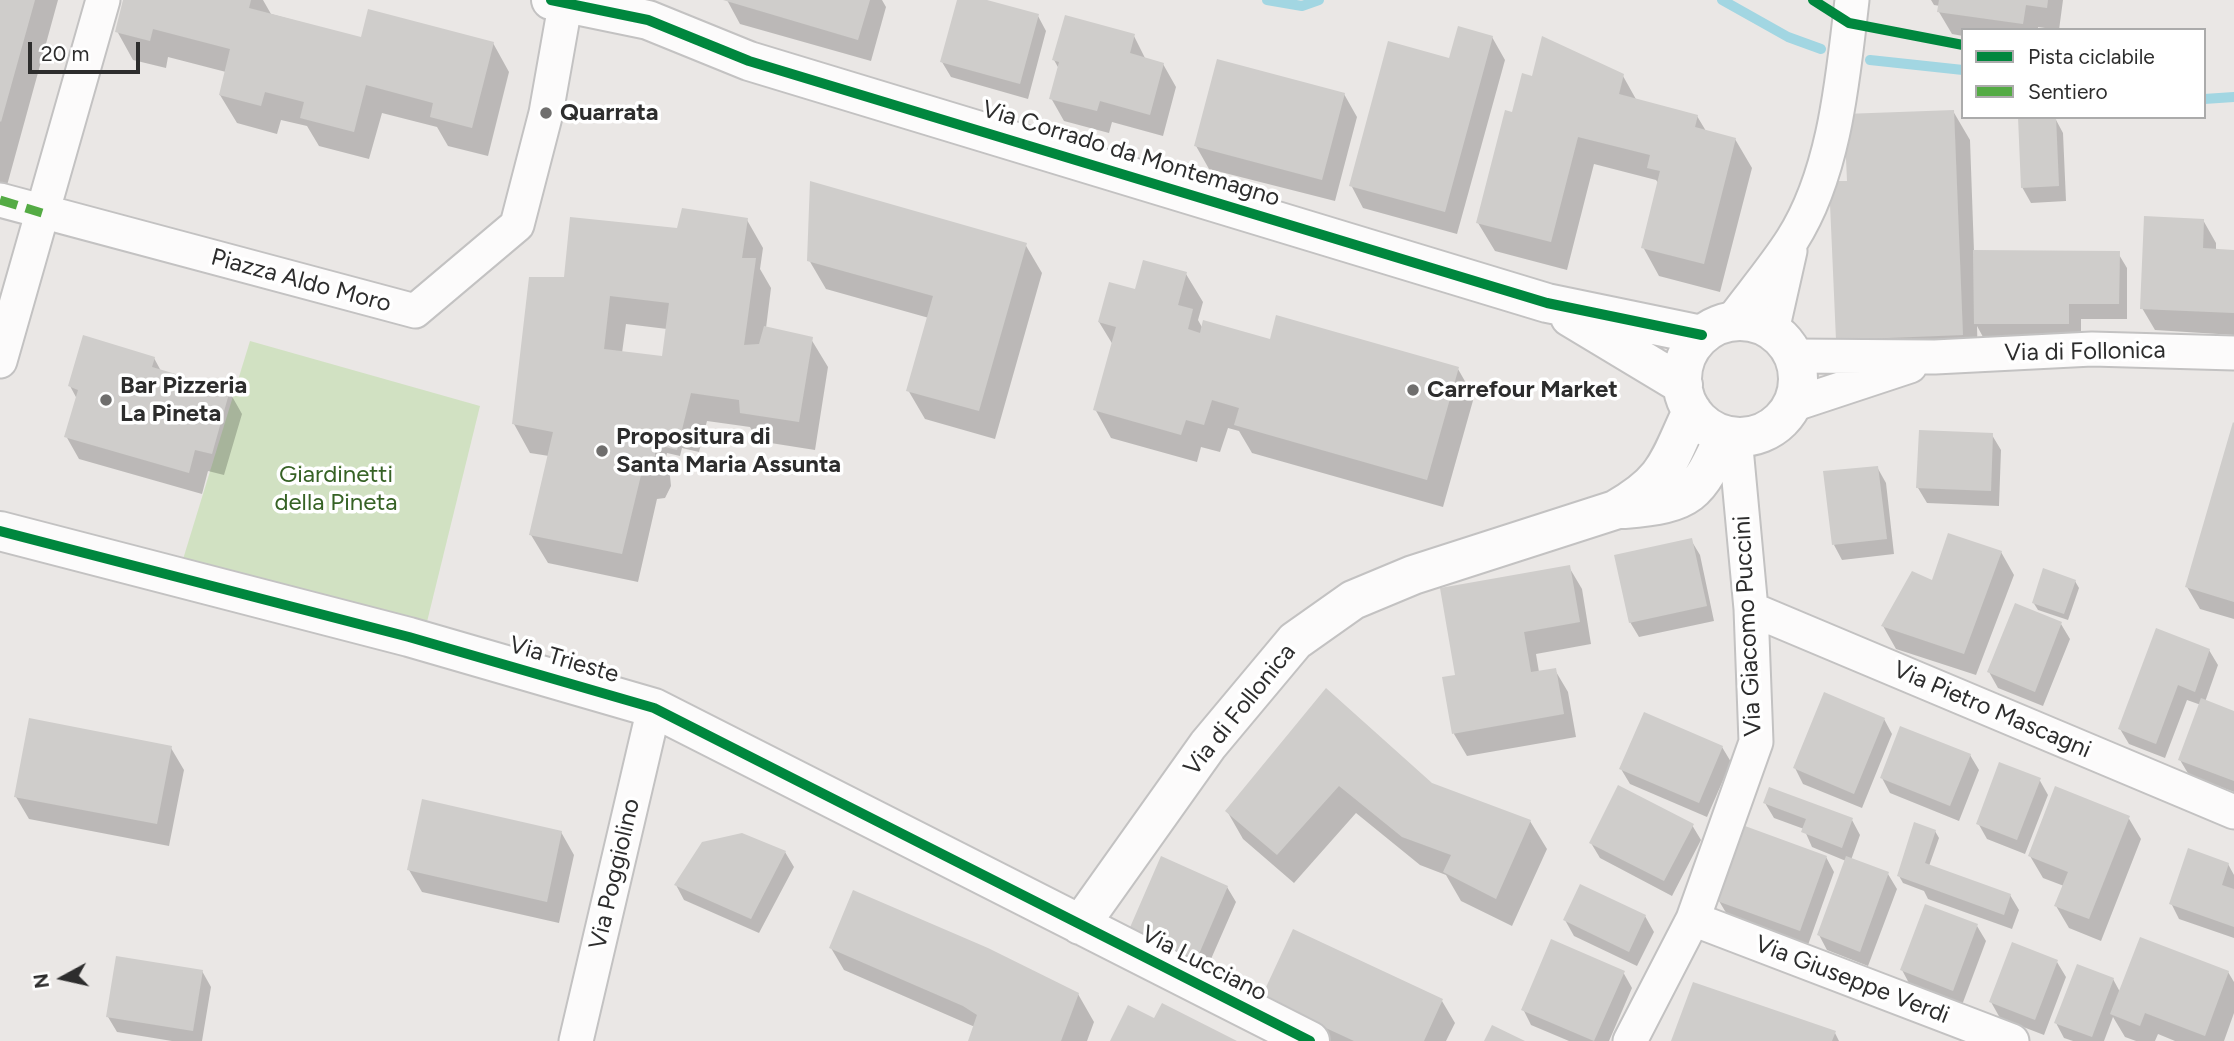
<!DOCTYPE html>
<html>
<head>
<meta charset="utf-8">
<style>
  body { margin:0 }
  #map { position:relative; width:2234px; height:1041px; overflow:hidden; background:#eae7e5; font-family:Figtree,sans-serif }
  canvas { display:block }
  .legend { position:absolute; left:1961px; top:28px; width:245px; height:91px; box-sizing:border-box; background:#fff; border:2px solid #ababab; margin:0; padding:9px 12px; list-style:none; font-size:21px; color:#2d2d2d }
  .legend li { display:flex; align-items:center; gap:14px; height:35px }
  .legend b { width:35px; border:2px solid #ababab }
  .north { position:absolute; left:28px; top:943px; width:70px; height:70px; -webkit-text-stroke:5px #fff; paint-order:stroke; rotate:262deg; font-size:19px; font-weight:700; line-height:28px; text-align:center; color:#2d2d2d }
  .north::after { content:''; display:block; margin:auto; width:24px; height:32px; background:#2d2d2d; clip-path:polygon(50% 0,100% 100%,50% 72%,0 100%) }
  .scale { position:absolute; left:28px; top:42px; width:112px; height:32px; box-sizing:border-box; border:4px solid #2d2d2d; border-top:0; padding-left:9px; font-size:21px; line-height:24px; white-space:nowrap; color:#2d2d2d; -webkit-text-stroke:5px #fff; paint-order:stroke }
</style>
</head>
<body>
<div id="map">
<canvas width="2234" height="1041"></canvas>
<ul class="legend">
<li><b style="height:9px;background:#00873e"></b>Pista ciclabile</li>
<li><b style="height:9px;background:#54ab44"></b>Sentiero</li>
</ul>
<div class="north">N</div>
<div class="scale">20 m</div>
</div>
<script>
const c = document.querySelector('canvas').getContext('2d');
c.lineJoin = 'round';
function fill(path, color) {
  c.fillStyle = color;
  c.fill(path, 'evenodd');
}
function trace(path, color, width, dash) {
  c.strokeStyle = color;
  c.lineWidth = width;
  c.lineCap = dash ? 'butt' : 'round';
  c.setLineDash(dash || []);
  c.stroke(path);
}
function write(font, color, halo, rows, align = 'center') {
  c.font = font + ' Figtree,sans-serif';
  c.lineWidth = 7;
  c.setLineDash([]);
  c.textBaseline = 'middle';
  c.strokeStyle = halo;
  c.fillStyle = color;
  for (const [text, x, y, turn = 0] of rows) {
    c.save();
    c.translate(x, y);
    c.rotate((+turn || 0) * Math.PI / 180);
    c.textAlign = isNaN(turn) ? turn : align;
    if (halo) c.strokeText(text, 0, 0);
    c.fillText(text, 0, 0);
    c.restore();
  }
}
fill(new Path2D(`
  M250,341L480,406L424,634L180,569Z`), '#d1e1c2');
fill(new Path2D(`
  M0,0H58L3,200L0,199Z
  M125,0H263L271,14L363,39L493,43L509,72L488,156L448,146L437,127L382,113L369,159L319,146L307,126L281,120L277,134L237,123L220,95L226,72L168,57L166,68L133,60L117,31Z
  M727,0H882L886,7L871,61L740,24Z
  M959,0H980L1038,16L1046,31L1028,99L951,77L942,62Z
  M1931,0H2063L2059,30L2038,27V30H1963V36L1952,34L1939,12L1940,6L1934,5Z
  M1134,36L1146,60L1163,64L1176,87L1163,136L1112,122L1109,133L1064,121L1051,98L1059,69L1054,60Z
  M1492,37L1505,60L1457,234L1363,208L1351,185L1451,60Z
  M1623,76L1637,101L1697,116L1706,131L1735,139L1752,168L1720,292L1659,276L1643,247L1659,184L1656,180L1594,164L1567,270L1495,251L1478,223L1513,114L1534,78Z
  M1344,94L1357,117L1335,201L1209,169L1196,146Z
  M1953,111L1970,140L1974,252L2118,253L2127,268V319H2081V346H1988L1977,326L1978,363L1838,339Z
  M2055,118L2063,133L2066,201L2031,203L2022,187Z
  M747,220L763,248L760,269L771,288L766,328L811,339L828,367L815,450L758,441L750,427L707,421L699,452L682,448L680,456L667,453L664,465L670,476L671,486L665,498L657,499L638,582L548,563L531,535L549,456L530,453L514,424L565,278L678,230ZM626,324L667,329L663,358L622,353Z
  M2203,220L2216,243V250L2234,251V335L2155,330L2142,308Z
  M1025,244L1042,273L995,439L925,419L908,390L929,318L826,289L809,260Z
  M1186,274L1203,302L1198,320L1203,329L1458,369L1474,397L1443,507L1252,453L1239,431L1228,428L1220,452L1201,447L1197,462L1111,438L1095,409L1113,345L1099,322L1136,291Z
  M154,358L161,371L229,391L242,414L224,475L208,471L202,494L79,459L66,436L77,399L70,386Z
  M2234,426V619L2200,609L2187,587Z
  M1992,435L2001,450L1999,506L1927,503L1918,488Z
  M1877,467L1886,483L1894,554L1842,560L1834,545Z
  M1691,540L1700,555L1714,621L1639,637L1630,622Z
  M2001,552L2014,575L1976,675L1896,649L1883,626L1933,582Z
  M1569,567L1582,589L1591,644L1536,654L1539,672L1555,670L1568,692L1576,737L1467,756L1454,734L1457,676Z
  M2075,581L2079,588L2068,620L2038,610L2033,602Z
  M2061,624L2070,639L2043,706L1998,688L1989,672Z
  M2209,650L2218,665L2205,702L2234,712V792L2189,775L2180,760L2201,705L2187,700L2165,758L2129,744L2120,729Z
  M1326,690L1431,785L1530,821L1547,849L1512,926L1461,901L1446,875L1420,865L1356,813L1294,883L1243,839L1227,811Z
  M1884,719L1892,734L1862,808L1803,784L1795,768Z
  M1722,747L1731,762L1707,817L1630,784L1621,769Z
  M171,748L184,770L169,846L29,819L16,797Z
  M1970,755L1979,770L1959,821L1890,793L1882,778Z
  M2039,779L2048,795L2025,854L1987,839L1978,823Z
  M1765,803L1852,820L1860,835L1851,860L1888,874L1897,889L1868,966L1827,950L1819,935L1846,861L1812,847L1804,829L1774,818Z
  M2128,817L2141,839L2101,941L2069,928L2056,906L2064,886L2043,878L2030,856Z
  M1692,825L1701,840L1672,896L1600,858L1591,843Z
  M1935,831L1939,838L1929,866L2010,895L2019,910L2012,929L1928,899L1924,891L1903,883L1899,876Z
  M561,832L574,855L559,923L422,892L409,870Z
  M785,852L794,867L759,933L684,900L676,885Z
  M1826,857L1834,872L1808,945L1728,916L1719,901Z
  M2228,864L2234,875V938L2179,919L2171,903Z
  M1227,887L1236,902L1204,975L1130,932Z
  M1645,916L1654,932L1637,966L1574,936L1565,920Z
  M1977,926L1986,941L1962,1005L1910,985L1902,970Z
  M831,948L1078,994L1094,1022L1087,1041H970L975,1027L844,970Z
  M2057,962L2066,977L2044,1035L2000,1018L1991,1002Z
  M202,971L211,987L202,1041H172L117,1032L108,1017Z
  M1623,972L1632,988L1609,1041H1569L1531,1025L1523,1009Z
  M2228,972L2234,982V1013L2224,1041H2175L2158,1034L2155,1041H2136L2125,1037L2113,1017L2104,1041H2073L2064,1038L2056,1023L2113,979L2120,992Z
  M1442,1001L1455,1023L1446,1041H1321L1275,1020Z
  M1835,1033L1839,1041H1673Z`), '#0003');
trace(new Path2D(`
  M1267,0L1302,6L1319,0
  M1722,0L1788,37L1821,49
  M1870,60L1963,70
  M2204,99L2234,97`), '#a2d6e2', 10);
fill(new Path2D(`
  M0,0H35L1,122L0,121Z
  M123,0H251L249,8L361,37L368,9L494,42L472,128L430,117L433,103L366,85L354,132L300,118L304,102L265,92L261,106L219,95L230,49L153,29L150,41L115,32Z
  M723,0H870L858,40Z
  M957,0H987L1039,14L1020,84L940,62Z
  M1939,0H2048L2047,8L2026,5L2023,24L1937,12Z
  M1065,15L1135,34L1130,53L1164,63L1150,115L1100,101L1097,111L1049,99L1059,62L1052,60Z
  M1458,26L1493,36L1445,212L1349,186L1388,41L1449,58Z
  M1542,36L1624,74L1619,94L1698,115L1695,127L1736,138L1704,264L1641,248L1660,171L1647,168L1650,155L1578,137L1551,242L1476,223L1505,110L1512,112L1522,73L1532,76Z
  M1217,59L1345,93L1322,180L1194,146Z
  M1954,110L1963,335L1836,340L1829,181H1847L1844,114Z
  M2018,117H2056L2059,186L2021,188Z
  M810,181L1027,243L979,411L906,391L933,296L807,261Z
  M682,208L748,218L742,258H756L744,345L759,344L764,326L813,337L799,422L740,413L739,400L691,393L677,450L647,442L655,446V457L650,470L642,471L622,554L529,535L553,432L512,424L529,277H564L570,217L677,228ZM610,296L669,303L662,356L604,349Z
  M2144,216L2204,219L2203,248L2234,250V313L2140,309Z
  M1973,250L2120,251L2119,304H2069V324H1974Z
  M1143,260L1187,272L1178,305L1193,309L1188,329L1200,333L1203,320L1270,339L1276,315L1459,367L1427,480L1234,425L1239,408L1212,400L1204,425L1186,420L1181,435L1093,410L1116,327L1098,322L1109,282L1135,289Z
  M83,335L155,357L152,367L230,390L212,454L195,450L189,473L64,437L78,390L68,386Z
  M2233,422L2234,423V602L2185,587Z
  M1919,430L1993,433L1991,491L1916,488Z
  M1878,466L1887,539L1832,545L1823,471Z
  M1948,533L2002,551L1964,654L1881,626L1912,571L1932,580Z
  M1692,538L1707,606L1629,623L1614,555Z
  M1570,565L1580,622L1524,632L1531,672L1556,668L1564,714L1452,734L1442,677L1455,675L1440,588Z
  M2043,568L2076,580L2064,614L2032,603Z
  M2015,603L2062,622L2035,692L1987,672Z
  M2156,628L2210,649L2195,692L2178,685L2156,744L2118,729Z
  M1326,688L1432,783L1531,820L1496,899L1443,872L1451,855L1402,837L1339,786L1277,855L1225,811Z
  M1824,692L1885,718L1854,794L1793,768Z
  M2201,698L2234,711V781L2178,760Z
  M1644,712L1723,746L1699,803L1619,769Z
  M29,718L172,746L157,824L14,797Z
  M1900,726L1971,754L1950,806L1880,778Z
  M1999,762L2041,778L2017,840L1976,824Z
  M1618,785L1694,824L1664,881L1589,843Z
  M2055,786L2130,816L2089,919L2054,906L2068,872L2028,856Z
  M1769,787L1853,818L1842,848L1801,832L1806,819L1763,803Z
  M422,799L562,831L547,902L407,870Z
  M1914,822L1936,830L1925,863L2011,894L2004,915L1897,876Z
  M1745,826L1827,856L1800,931L1717,901Z
  M742,833L786,851L751,919L674,885L702,842Z
  M2188,848L2229,863L2222,885L2234,889V927L2169,904Z
  M1161,856L1228,886L1196,961L1128,932Z
  M1846,856L1889,872L1860,952L1817,935Z
  M1580,884L1646,915L1629,952L1563,920Z
  M853,890L988,948L1079,993L1061,1041H968L977,1015L963,1006L829,948Z
  M1925,904L1978,924L1953,991L1900,970Z
  M1293,929L1443,999L1424,1041H1354L1261,998Z
  M2140,937L2229,971L2205,1036L2145,1013L2140,1026L2110,1014Z
  M1551,939L1625,971L1594,1041L1521,1010Z
  M2012,942L2058,960L2035,1020L1989,1002Z
  M116,956L203,970L193,1031L106,1017Z
  M2077,964L2114,978L2092,1037L2054,1023Z
  M1693,982L1836,1031L1832,1041H1671Z
  M1162,1003L1237,1041H1110L1128,1005L1154,1018Z
  M1492,1025L1525,1041H1484Z`), '#cfcdcb');
const street = new Path2D(`
  M0,200L415,311L517,225L546,113L566,0
  M1731,322C1751,295 1774,268 1792,240C1835,173 1843,77 1852,0
  M1772,331L1790,251
  M1793,356L1935,357L2092,349L2234,353
  M0,361L103,0
  M1792,405L1910,366
  M1751,609L2234,812
  M1693,919L2012,1041
  M576,1041L654,708
  M1630,1041L1693,919L1756,742L1751,609L1735,437`);
const secondary = new Path2D(`
  M551,0L648,20L749,61L1547,303L1702,335
  M1570,317L1683,385
  M1682 379a58 58 0 1 1 116 0a58 58 0 1 1-116 0Z
  M1624,509C1692,503 1697,496 1725,435
  M0,531L409,637L654,708L1310,1041
  M1080,925L1208,745L1295,641L1353,600L1413,575L1615,510C1667,481 1668,462 1692,411`);
trace(street, '#c3c2c2', 37);
trace(secondary, '#c3c2c2', 42);
trace(street, '#fcfbfb', 33);
trace(secondary, '#fcfbfb', 38);
trace(new Path2D(`
  M0,200L42,213`), '#54ab44', 9, [18, 9]);
trace(new Path2D(`
  M551,0L648,20L749,61L1547,303L1702,335
  M1813,0L1849,23L1963,45
  M0,531L409,637L654,708L1310,1041`), '#00873e', 10);
for (const [x, y, r, color] of [
  [546,113,7,"#6f6e6d"],
  [1413,390,7,"#6f6e6d"],
  [106,400,7,"#6f6e6d"],
  [602,451,7,"#6f6e6d"]
]) {
  const dot = new Path2D();
  dot.arc(x, y, r, 0, 2 * Math.PI);
  c.fillStyle = color;
  c.fill(dot);
  trace(dot, '#fff', 2.5);
}
write('bold 24px', '#2d2d2d', '#fff', [
  ["Quarrata",560,113],
  ["Bar Pizzeria",120,386],
  ["La Pineta",120,414],
  ["Carrefour Market",1427,390],
  ["Propositura di",616,437],
  ["Santa Maria Assunta",616,465]
], 'left');
write('24px', '#2d2d2d', '#fff', [
  ["Via Corrado da Montemagno",1131,154,17],
  ["Piazza Aldo Moro",301,281,15],
  ["Via di Follonica",2085,352,-1],
  ["Via Giacomo Puccini",1748,626,-93],
  ["Via Trieste",564,660,16],
  ["Via di Follonica",1240,710,-51],
  ["Via Pietro Mascagni",1992,710,23],
  ["Via Poggiolino",615,874,-77],
  ["Via Lucciano",1204,964,27],
  ["Via Giuseppe Verdi",1852,980,21]
]);
write('24px', '#366225', '#fff', [
  ["Giardinetti",336,475],
  ["della Pineta",336,503]
]);
</script>
</body>
</html>
